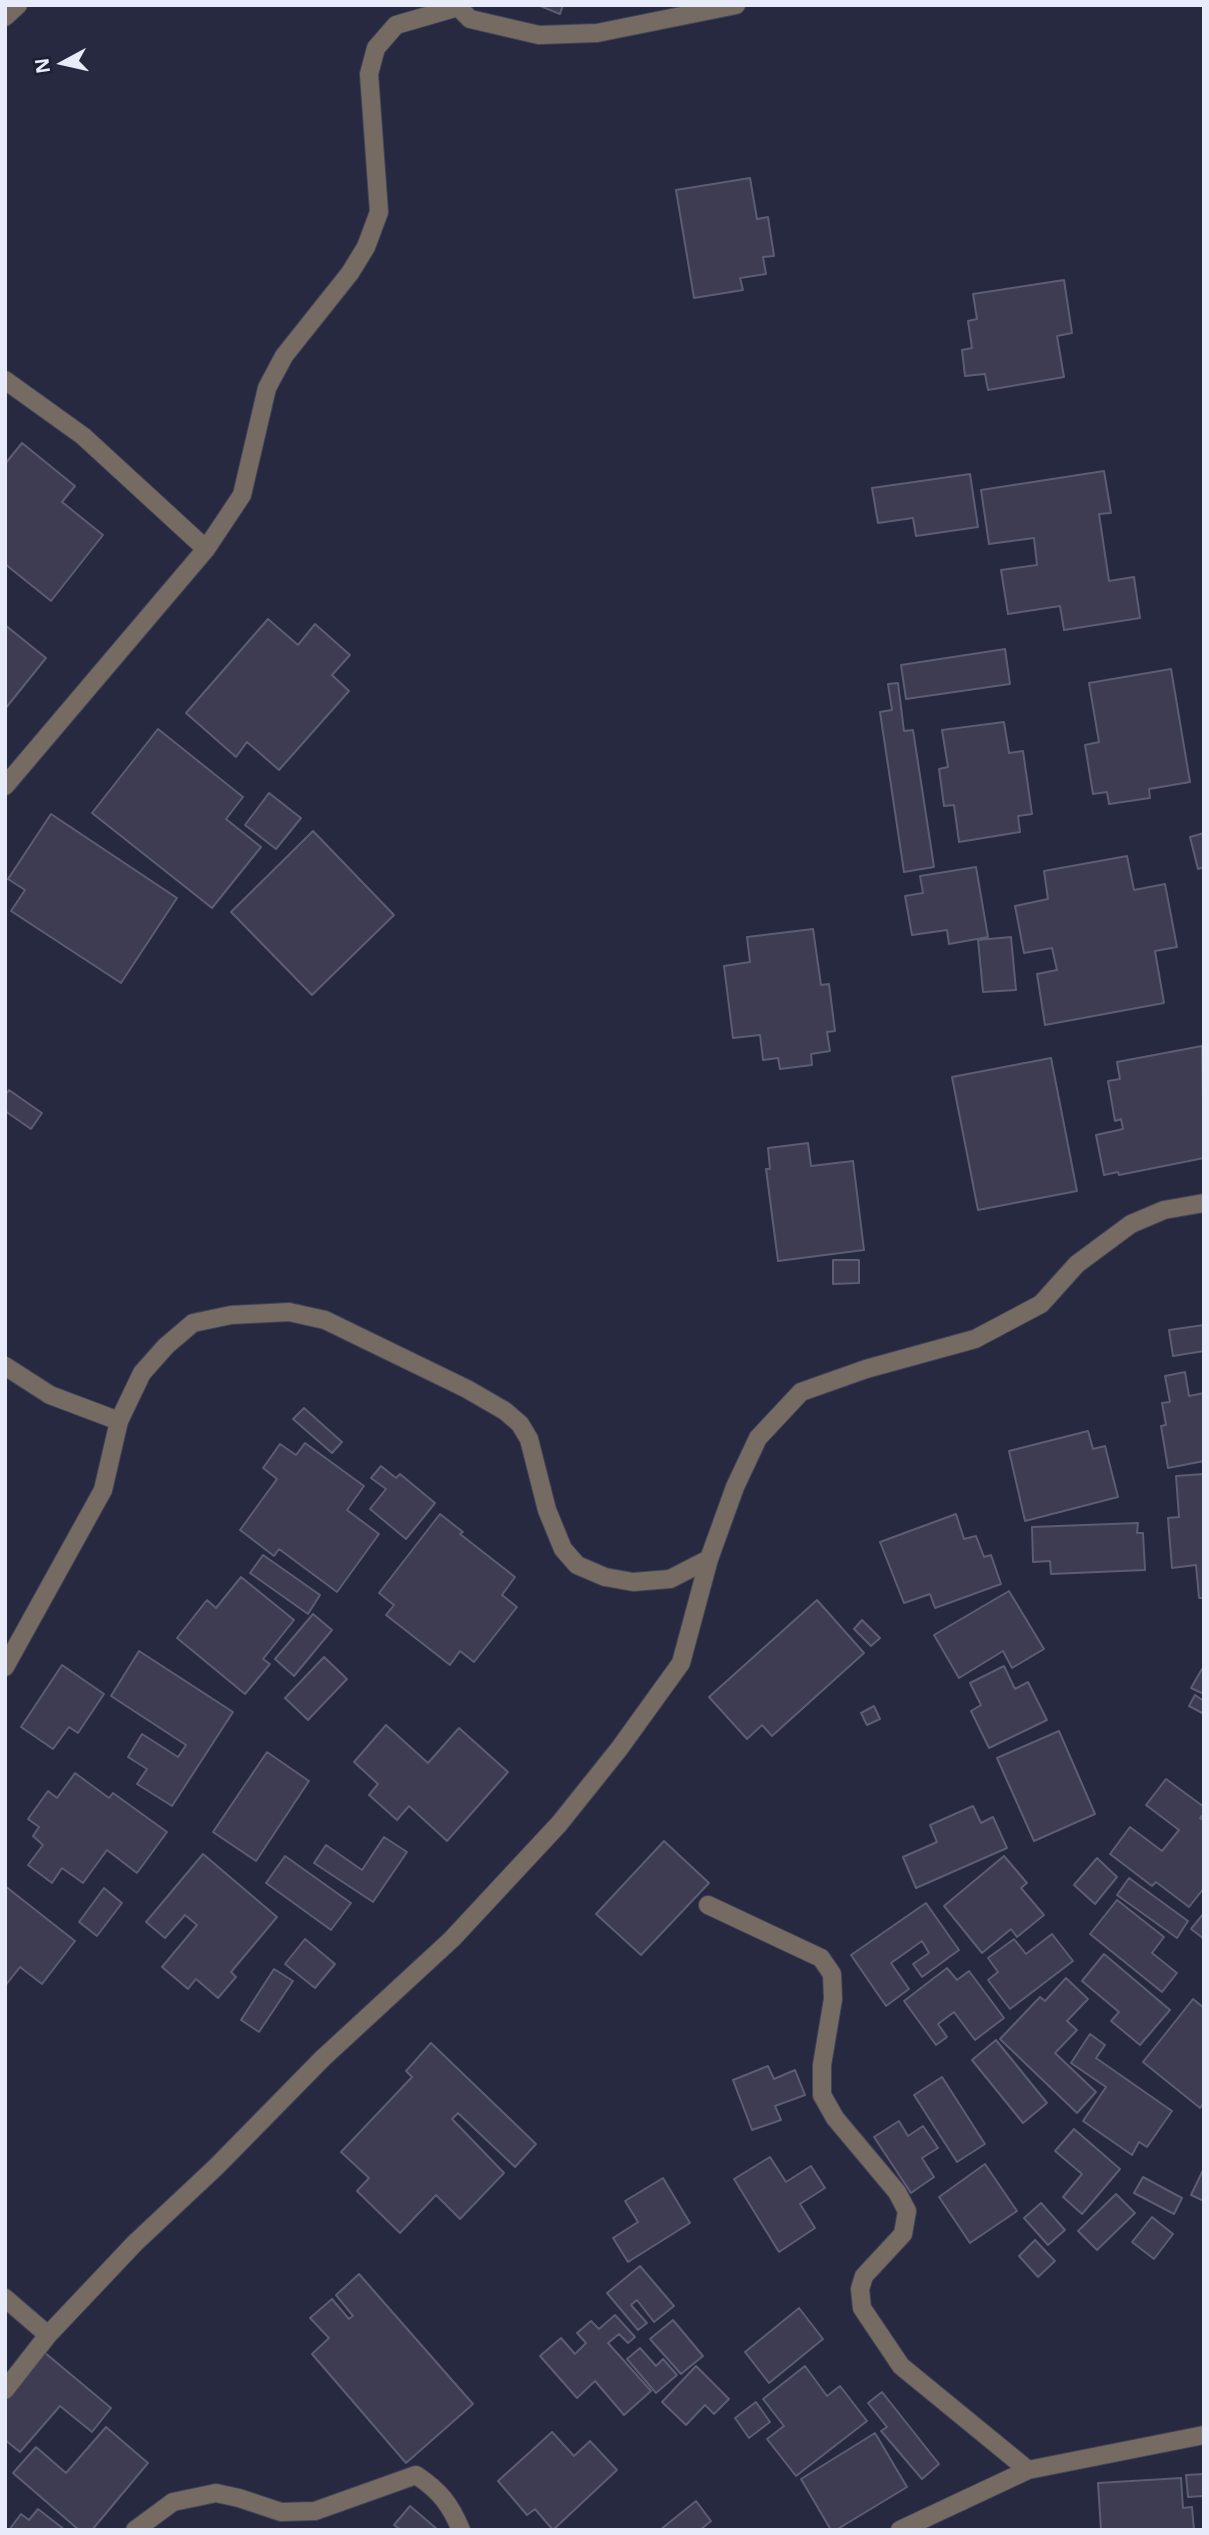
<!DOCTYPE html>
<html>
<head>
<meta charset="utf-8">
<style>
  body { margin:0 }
  #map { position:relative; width:1209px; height:2535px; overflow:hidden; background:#26293f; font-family:"Noto Sans",sans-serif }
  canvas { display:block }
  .frame { position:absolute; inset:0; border:7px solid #e8ebfa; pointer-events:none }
  .north { position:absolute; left:28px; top:28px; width:70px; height:70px; -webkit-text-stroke:5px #1d1f34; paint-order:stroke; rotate:262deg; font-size:19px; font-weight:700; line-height:28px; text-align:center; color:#e8ebfa }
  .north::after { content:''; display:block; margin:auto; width:24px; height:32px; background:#e8ebfa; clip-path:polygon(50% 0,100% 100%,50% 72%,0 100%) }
</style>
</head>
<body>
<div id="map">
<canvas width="1209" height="2535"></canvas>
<div class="frame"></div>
<div class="north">N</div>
</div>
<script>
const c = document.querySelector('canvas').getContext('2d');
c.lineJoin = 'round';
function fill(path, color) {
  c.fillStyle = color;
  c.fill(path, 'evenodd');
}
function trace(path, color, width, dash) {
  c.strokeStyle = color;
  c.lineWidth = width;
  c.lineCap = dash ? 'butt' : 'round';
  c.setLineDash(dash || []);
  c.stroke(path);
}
const building = new Path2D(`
  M538,5H563L560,14Z
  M750,178L757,219L768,217L774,256L763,257L766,274L740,278L743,290L694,298L676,190Z
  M1064,280L1072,333L1057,336L1064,377L988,390L985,374L965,376L962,350L972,348L968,321L977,319L973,294Z
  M22,443L75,486L62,502L103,535L51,601L5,564V464Z
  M1104,471L1111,513L1099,514L1109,581L1134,577L1140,618L1064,630L1060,606L1008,614L1001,570L1037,565L1034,538L989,544L981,490Z
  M970,474L978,527L916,536L913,518L878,523L872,488Z
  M268,619L298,645L315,624L350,655L332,675L349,691L279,770L247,742L236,757L186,713Z
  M5,625L46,658L5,709Z
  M1005,649L1010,684L906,699L901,665Z
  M1171,669L1190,782L1149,789L1150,798L1109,804L1107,792L1093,794L1085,745L1099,742L1089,683Z
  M898,683L904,731L913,730L934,867L904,872L880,712L892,710L888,684Z
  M1004,722L1009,753L1023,751L1032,814L1018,816L1020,832L959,842L954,805L944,806L939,769L948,767L942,730Z
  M158,729L243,797L226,819L261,847L212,908L92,813Z
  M269,793L301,818L276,849L245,825Z
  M51,814L177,898L121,983L11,911L25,890L8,879Z
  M313,831L394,915L312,995L231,912Z
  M1204,833V867L1198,869L1190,837Z
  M1127,856L1134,890L1165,884L1177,947L1155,951L1164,1003L1045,1025L1037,974L1057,970L1052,948L1024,953L1015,906L1048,899L1044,871Z
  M976,867L988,937L949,944L947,930L912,935L905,896L923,893L920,876Z
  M813,929L821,985L829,984L835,1031L827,1032L830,1051L811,1054L812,1065L780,1069L778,1058L763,1060L760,1035L733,1038L724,966L750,962L747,937Z
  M1011,937L1016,990L983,992L978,940Z
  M1202,1046L1204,1158L1119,1175L1118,1172L1104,1175L1096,1135L1123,1129L1121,1119L1115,1121L1108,1081L1120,1079L1117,1062Z
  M1051,1058L1077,1191L978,1210L952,1077Z
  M9,1090L42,1113L31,1129L5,1111V1096Z
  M808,1143L811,1166L853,1161L864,1250L778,1261L766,1169H770L768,1148Z
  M833,1260H859V1283L833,1284Z
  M1204,1325V1351L1173,1356L1169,1330Z
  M1185,1372L1189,1396L1204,1393V1461L1168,1468L1161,1426L1166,1425L1162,1403L1170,1402L1165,1376Z
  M304,1408L342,1442L332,1453L293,1419Z
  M1088,1431L1093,1449L1105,1446L1118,1497L1025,1521L1009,1451Z
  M305,1443L364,1486L347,1510L379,1534L337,1592L279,1549L274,1556L240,1530L277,1479L263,1468L280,1444L296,1455Z
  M381,1466L396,1478L400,1474L435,1503L406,1539L370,1509L386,1489L371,1478Z
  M1204,1474V1598H1199L1196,1565L1172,1568L1168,1518L1179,1517L1176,1476Z
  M440,1514L463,1532L460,1534L515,1577L502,1595L517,1607L474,1662L460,1651L450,1665L386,1615L394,1605L379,1593Z
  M956,1514L964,1539L976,1536L984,1557L991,1555L1001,1584L935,1608L930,1594L904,1603L880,1542Z
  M1138,1523L1137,1533H1143L1145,1570L1051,1574L1050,1561L1033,1562L1032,1527Z
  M263,1555L320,1595L308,1614L250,1573Z
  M241,1577L294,1620L263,1659L270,1664L245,1694L177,1638L207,1600L216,1608Z
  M1009,1591L1044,1649L1012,1668L1003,1651L959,1678L934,1635Z
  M817,1600L864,1653L772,1736L762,1725L747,1739L709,1697Z
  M313,1614L332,1630L294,1676L275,1659Z
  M862,1620L880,1638L871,1646L854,1629Z
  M139,1651L233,1712L172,1806L137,1784L147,1769L128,1757L142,1734L178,1757L186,1745L111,1696Z
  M324,1657L347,1679L308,1720L285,1698Z
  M62,1665L104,1694L78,1733L69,1727L53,1749L21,1727Z
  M1004,1666L1015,1689L1028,1682L1047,1720L989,1748L971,1711L981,1705L970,1683Z
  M1202,1669L1204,1670V1694L1191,1688Z
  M1195,1695L1204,1701V1714L1189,1706Z
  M874,1706L880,1719L867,1725L861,1713Z
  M386,1725L428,1763L459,1728L508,1772L447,1841L409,1806L397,1820L369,1795L378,1784L354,1762Z
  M1059,1731L1095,1814L1034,1841L997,1758Z
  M267,1752L309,1781L256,1861L213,1832Z
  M75,1773L109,1798L113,1793L167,1832L137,1873L107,1850L83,1883L62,1868L52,1883L28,1865L43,1845L33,1836L39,1827L28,1819L48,1791L57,1798Z
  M1166,1779L1204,1807V1814L1200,1818L1204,1821V1888L1189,1907L1156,1882L1152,1886L1110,1854L1130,1827L1162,1851L1179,1830L1146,1805Z
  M973,1806L981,1823L993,1817L1007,1848L916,1888L903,1857L937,1842L930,1825Z
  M384,1837L407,1852L373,1902L314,1863L326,1845L362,1870Z
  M664,1841L709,1883L641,1955L596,1914Z
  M203,1854L277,1917L231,1972L236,1977L218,1998L196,1979L188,1989L162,1967L197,1925L185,1915L165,1938L146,1922Z
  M285,1856L351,1903L331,1930L266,1883Z
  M1004,1856L1027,1883L1021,1888L1044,1915L1017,1937L1011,1929L982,1953L944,1906Z
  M1097,1858L1117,1877L1095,1904L1074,1885Z
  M1129,1878L1188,1921L1177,1938L1117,1895Z
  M5,1886L75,1941L42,1984L20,1967L5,1986Z
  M104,1888L122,1903L97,1936L79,1922Z
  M1117,1900L1164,1937L1152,1953L1177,1973L1162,1992L1090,1934Z
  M926,1903L959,1950L922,1977L913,1964L929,1953L922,1941L891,1963L909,1989L886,2006L851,1955Z
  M1204,1913V1939L1191,1929Z
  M1052,1934L1073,1961L1010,2009L988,1980L998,1972L988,1958L1014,1939L1026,1954Z
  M305,1939L335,1964L315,1988L285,1964Z
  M1104,1954L1170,2010L1140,2045L1111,2021L1119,2012L1082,1981Z
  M947,1968L957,1980L969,1971L1004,2018L975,2040L954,2012L938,2024L947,2037L936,2045L904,2001Z
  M274,1969L293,1981L259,2032L241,2020Z
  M1066,1978L1088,1999L1067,2021L1077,2030L1055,2053L1096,2092L1077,2113L1000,2039L1040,1997L1045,2001Z
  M1193,1999L1204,2008V2103L1200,2108L1143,2062Z
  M1090,2034L1105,2045L1096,2058L1172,2111L1147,2147L1139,2142L1132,2155L1083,2121L1106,2087L1071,2063Z
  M996,2040L1047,2103L1023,2123L972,2060Z
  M431,2043L536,2144L515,2167L458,2113L452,2119L504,2173L460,2219L436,2195L400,2233L357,2191L369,2178L341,2152L412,2077L406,2071Z
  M768,2066L774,2079L795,2070L805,2095L775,2106L781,2120L752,2130L733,2080Z
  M942,2077L985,2144L957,2162L914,2095Z
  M899,2121L908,2136L923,2126L938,2148L922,2158L934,2177L911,2193L874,2137Z
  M1074,2129L1120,2169L1082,2214L1063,2197L1082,2174L1055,2151Z
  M770,2157L786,2182L811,2166L825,2188L800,2204L815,2228L779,2252L734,2179Z
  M985,2164L1017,2211L970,2243L939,2197Z
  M1204,2168V2201L1191,2195Z
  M1143,2177L1182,2198L1174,2214L1134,2193Z
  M663,2178L690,2223L628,2262L613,2238L638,2222L625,2201Z
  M1116,2194L1135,2213L1097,2250L1078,2231Z
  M1041,2203L1065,2230L1048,2245L1024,2218Z
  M1152,2217L1173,2234L1154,2259L1132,2242Z
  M1035,2240L1055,2261L1038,2277L1019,2256Z
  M640,2266L674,2306L654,2322L637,2300L631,2305L647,2323L638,2330L607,2293Z
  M359,2274L473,2404L406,2463L312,2354L329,2338L310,2318L332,2299L349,2319L353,2316L336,2295Z
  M799,2308L823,2339L769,2383L745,2352Z
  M615,2315L635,2337L628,2343L619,2334L608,2343L651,2391L624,2415L595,2381L577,2398L540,2356L561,2338L575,2354L586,2343L577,2333L591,2321L599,2329Z
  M673,2320L703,2356L681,2374L650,2339Z
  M640,2348L656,2366L663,2359L677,2375L656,2393L627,2359Z
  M44,2352L111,2408L92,2432L60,2406L20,2452L5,2440V2399Z
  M696,2366L729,2399L714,2414L705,2405L686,2425L662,2402Z
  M805,2366L827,2396L840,2386L867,2421L796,2476L767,2439L784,2426L763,2399Z
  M882,2392L939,2464L922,2479L881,2431L887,2427L868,2403Z
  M756,2402L770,2422L749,2438L735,2418Z
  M106,2427L148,2463L92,2530H79L13,2473L36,2447L66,2473Z
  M552,2432L574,2456L590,2441L617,2470L553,2530L535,2509L527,2515L498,2481Z
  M875,2433L907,2487L836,2530H831L801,2479Z
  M1204,2474V2496L1188,2497L1186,2475Z
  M1181,2478L1183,2508L1192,2507L1194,2530H1101L1098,2483Z
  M696,2501L711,2521L700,2530H660Z
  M410,2506L438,2530H401L394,2525Z
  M38,2509L65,2530H9L21,2514L29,2520Z`);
fill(building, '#3d3c53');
trace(building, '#5d5c75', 2);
const minor = new Path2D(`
  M456,5L470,19L539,35L597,33L736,5
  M5,17L18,5
  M5,380L83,436L206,549
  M5,786L206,549L242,495L267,388L284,356L350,273L366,247L379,212L369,74L376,48L396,25L458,7
  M5,1366L50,1395L119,1421
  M5,1667L103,1490L119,1421L142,1373L166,1346L193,1323L231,1315L289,1312L325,1320L467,1389L505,1411L520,1424L529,1439L547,1510L563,1549L577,1565L605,1577L633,1582L670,1579L709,1559
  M708,1905L821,1958L832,1974L833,1999L822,2065V2095L835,2118L897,2192L907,2211L903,2234L864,2276L860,2289L862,2308L901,2366L1028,2470
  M5,2298L48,2335
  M5,2390L48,2335L135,2243L216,2167L323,2058L452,1939L559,1824L619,1749L681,1663L709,1559L735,1487L758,1438L801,1392L866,1369L975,1339L1041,1304L1077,1264L1131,1224L1164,1210L1204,1203
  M135,2530L173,2502L216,2493L239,2498L281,2512L315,2511L416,2475C440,2491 450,2504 461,2530
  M900,2530L1028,2470L1204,2435`);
trace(minor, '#414459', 20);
trace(minor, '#756b63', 18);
</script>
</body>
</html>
